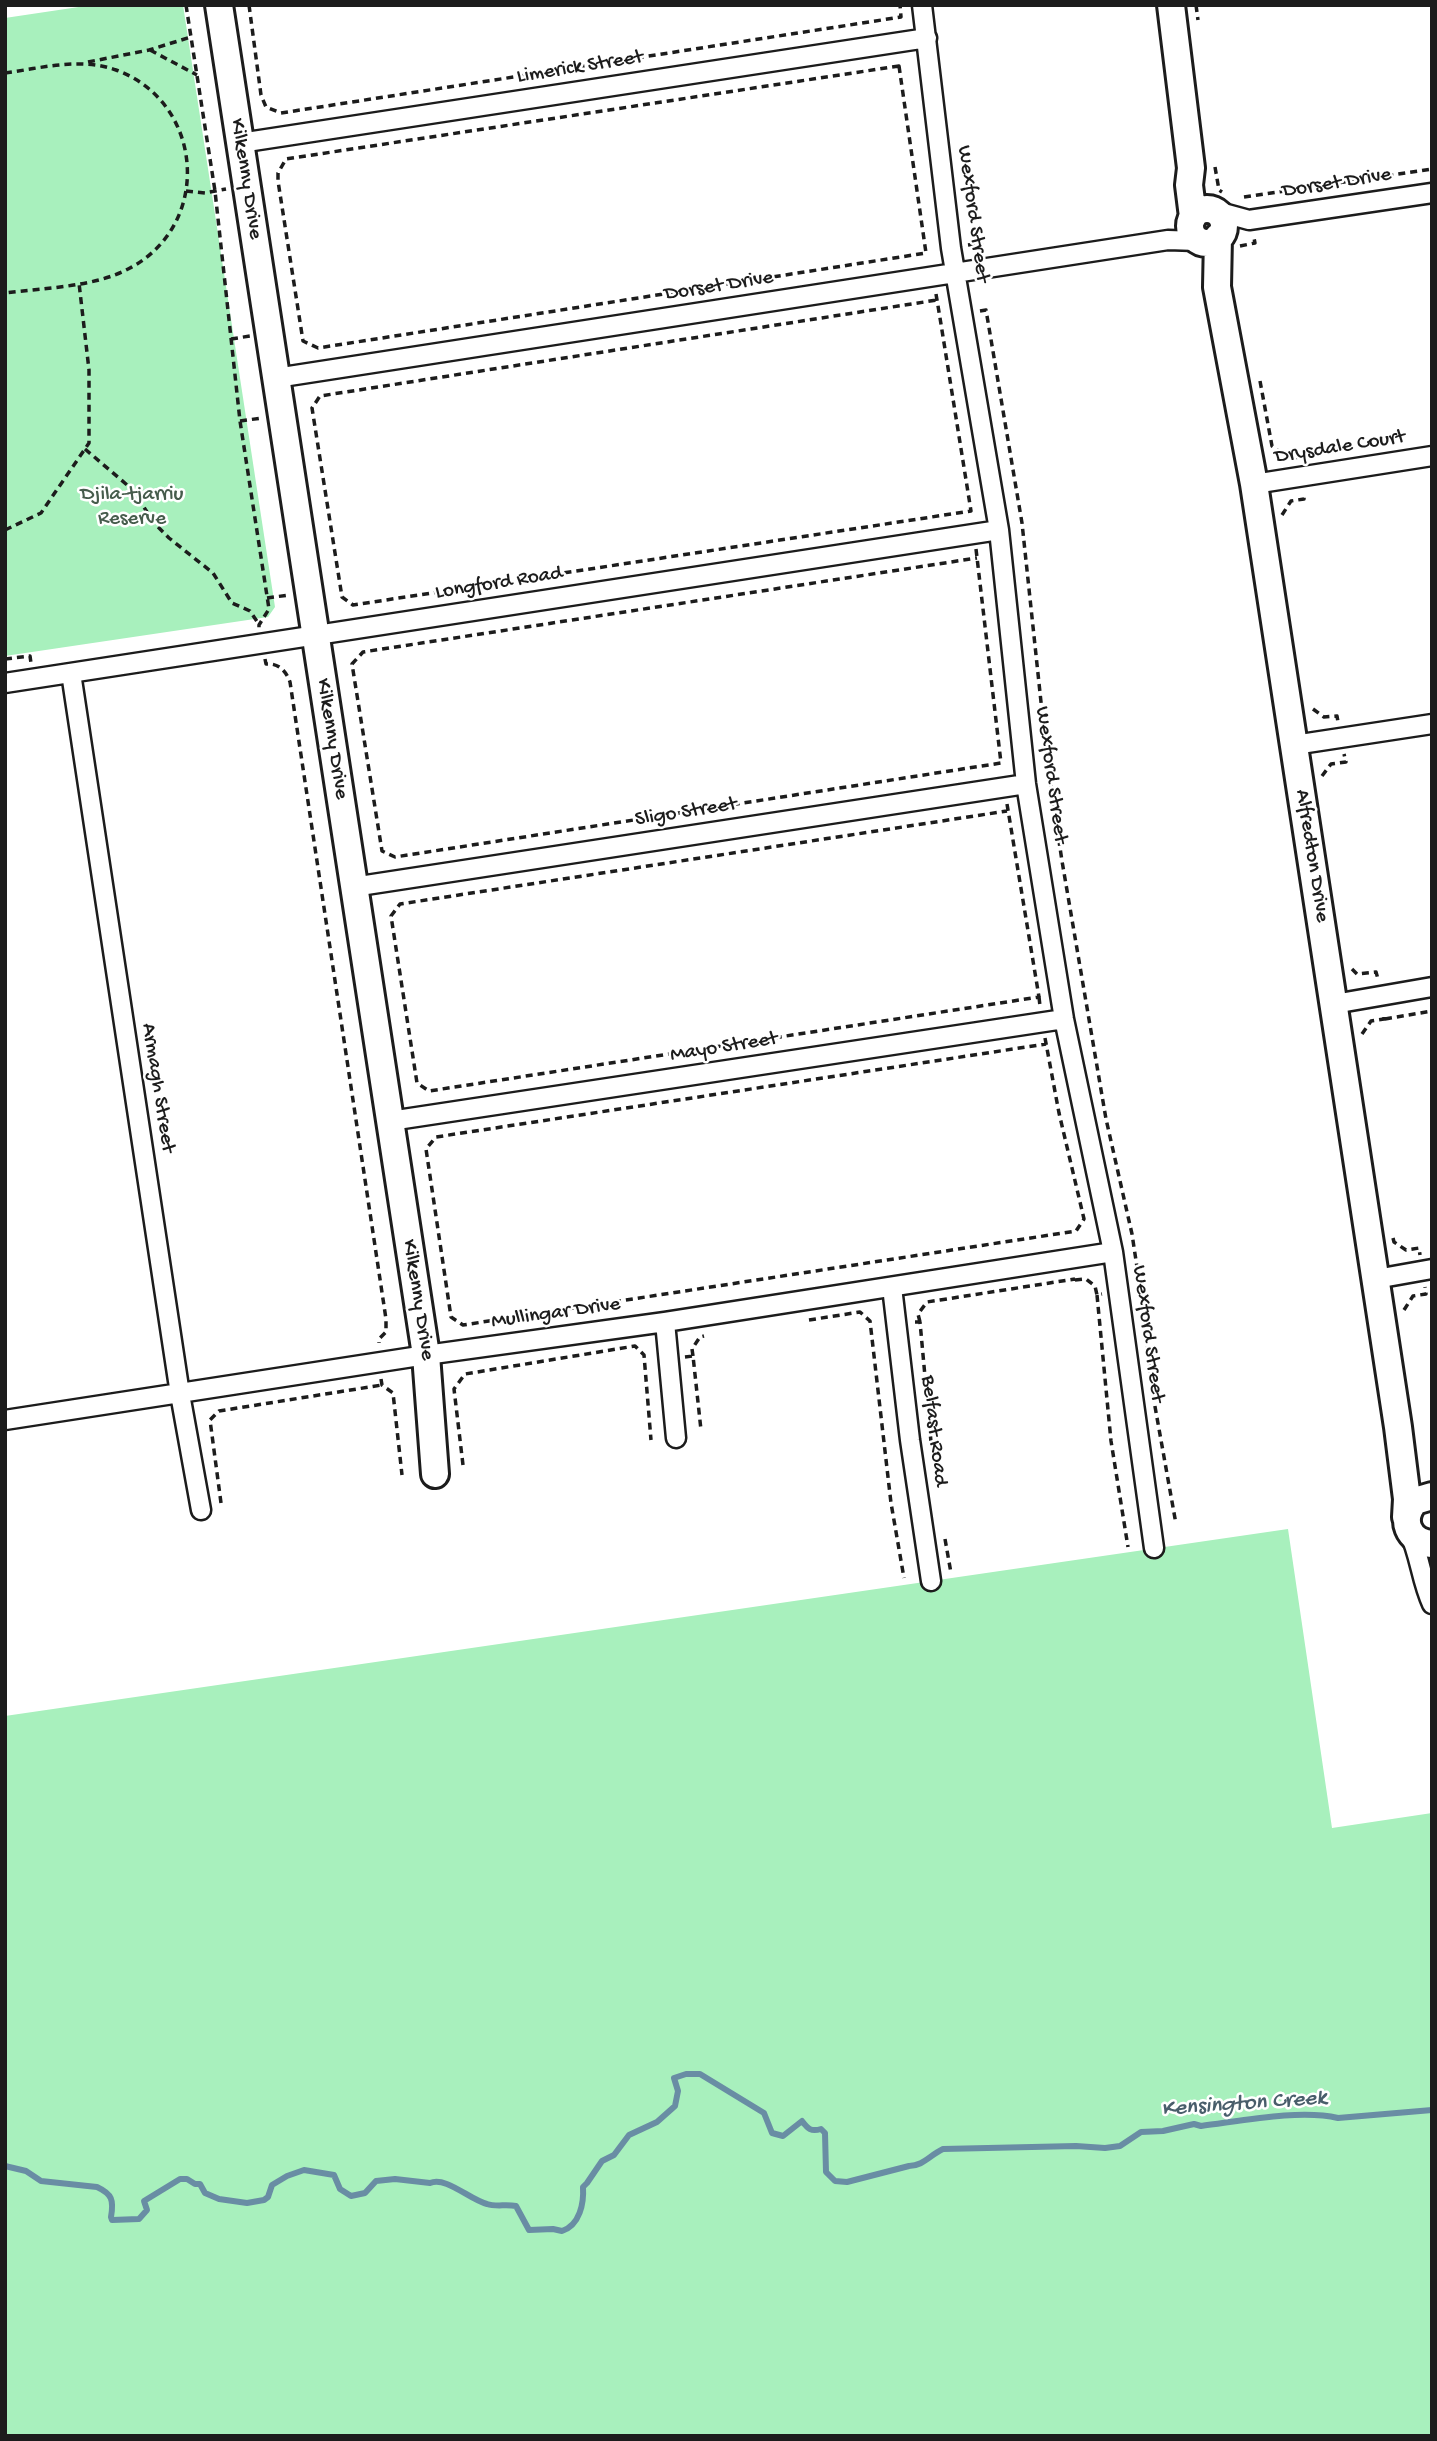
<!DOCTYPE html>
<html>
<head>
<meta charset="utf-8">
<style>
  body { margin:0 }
  #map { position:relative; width:1437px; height:2441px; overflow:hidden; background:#fff; font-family:"Gochi Hand",sans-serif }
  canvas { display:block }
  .frame { position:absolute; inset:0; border:7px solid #1c1c1c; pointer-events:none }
</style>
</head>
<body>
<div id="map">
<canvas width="1437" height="2441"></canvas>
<div class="frame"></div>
</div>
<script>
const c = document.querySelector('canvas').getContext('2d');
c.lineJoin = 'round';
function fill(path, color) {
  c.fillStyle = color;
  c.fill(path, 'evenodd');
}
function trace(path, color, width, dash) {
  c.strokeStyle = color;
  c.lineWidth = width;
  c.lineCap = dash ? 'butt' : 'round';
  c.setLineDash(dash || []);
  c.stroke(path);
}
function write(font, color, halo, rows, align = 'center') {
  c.font = font + ' "Gochi Hand",sans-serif';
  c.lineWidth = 5;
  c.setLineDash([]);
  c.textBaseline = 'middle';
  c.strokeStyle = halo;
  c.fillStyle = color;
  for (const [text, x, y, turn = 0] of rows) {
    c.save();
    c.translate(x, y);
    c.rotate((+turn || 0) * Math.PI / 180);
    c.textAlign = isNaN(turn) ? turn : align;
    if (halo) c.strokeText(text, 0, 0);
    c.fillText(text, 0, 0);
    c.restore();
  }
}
fill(new Path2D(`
  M92,5H183L275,607L268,617L5,656V18Z
  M1288,1529L1332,1828L1432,1813V2436H5V1716Z`), '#a8f0bd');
trace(new Path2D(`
  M5,2166L26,2171L41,2181L97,2187C112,2194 114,2200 111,2217L112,2220L139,2219L147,2210L144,2201L180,2179H187L195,2184H200L205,2193L219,2199L247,2203L264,2200L268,2197L272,2185L287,2176L304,2170L334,2175L340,2189L351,2196L365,2193L376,2181L395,2179L430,2183C446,2176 470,2200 487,2204C496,2207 506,2204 516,2206L529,2230L553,2229L562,2231C580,2225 584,2203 583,2187L587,2183L602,2161L614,2155L629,2135L657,2122L675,2106L678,2091L674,2078L686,2074H700L764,2113L772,2133L783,2136L802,2121C808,2129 811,2132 821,2129L825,2133L826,2172L835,2181L847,2182L909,2166C923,2166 930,2155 943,2149L1076,2146L1105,2148L1120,2146L1141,2132L1163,2131L1194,2124L1201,2126C1241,2121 1300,2109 1338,2118L1432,2110`), '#698da4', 6);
const street = new Path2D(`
  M922,5L951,248L999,530L1026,784L1064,1019L1113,1252L1154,1548
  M240,143L927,38
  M1216,211L1249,220L1432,193
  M276,378L1168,240L1197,241
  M1254,484L1432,456
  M71,673L180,1394L201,1510
  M5,683L999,530
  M1294,745L1432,724
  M353,887L1026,784
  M1334,1004L1432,987
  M390,1121L1064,1019
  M1376,1279L1432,1269
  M892,1287L910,1440L931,1581
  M665,1322L676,1438
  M5,1420L426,1355L665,1322L1113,1252
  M1409,1532C1420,1555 1421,1580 1432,1604`);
const secondary = new Path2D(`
  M219,5L426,1355L435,1474
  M1171,5L1191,168L1189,185L1193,217
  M1190 226a17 17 0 1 1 34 0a17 17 0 1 1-34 0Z
  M1218,237L1217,287L1254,484L1398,1427L1407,1499L1406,1517
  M1432,1496L1415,1501C1399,1519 1408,1542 1432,1544`);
trace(street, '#1c1c1c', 23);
trace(secondary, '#1c1c1c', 32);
trace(new Path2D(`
  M186,5L215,191L240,421L269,609L259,625V628
  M249,5L261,95L266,107L281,113L901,17L900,5
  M1196,5L1198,20
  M150,50L197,75
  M88,62L149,50L191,37
  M899,66L926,253L318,348L303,341L278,181V173L286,159Z
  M5,73C42,68 80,57 116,70C204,102 213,224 130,268C96,287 44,288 5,293
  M1215,167L1219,190L1222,192
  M186,191L205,193L226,189
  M1244,197L1432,169
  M968,245L983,243
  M1240,246L1255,243L1254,238
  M936,294L940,318L971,511L353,605L342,597L312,408L320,396L937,300
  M980,311L986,310L1022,523L1048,768L1062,861L1106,1119L1132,1234L1140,1287
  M231,339L250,336
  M1260,381L1272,446L1284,455L1297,453L1298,459
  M240,421L262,418
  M85,449L133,490L154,523L169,538L213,573L232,603L250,611L258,623
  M1282,515L1291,501L1304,499V495
  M5,530L41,513L89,443V370L79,283
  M976,549L1001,763L395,857L382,851L352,664L363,652L977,558
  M267,598L289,595
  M5,659L30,656L31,663
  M265,659L266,664C279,663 286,671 290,682L386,1319V1332L379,1339V1343
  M1313,709L1324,717L1337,716L1338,722
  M1322,776L1331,764L1346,762L1344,754
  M1007,804L1039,997L429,1091L417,1083L391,916L400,904L1007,811
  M1352,969L1357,974L1376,972L1378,979
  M1039,997L1040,1006
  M1385,1019L1432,1011
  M1362,1034L1371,1021L1384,1019V1014
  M1045,1038L1059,1113L1084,1219L1076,1231L463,1325L451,1317L426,1149L436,1137L1046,1044
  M1393,1238L1394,1242L1406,1250L1419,1248L1420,1255
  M1075,1280L1086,1279L1095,1286L1097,1295L1102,1294
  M1140,1287L1154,1401L1176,1524
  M1097,1295L1111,1441L1128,1547
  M940,1300L1075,1279
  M1404,1310L1413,1296L1426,1294L1425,1287
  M809,1320L860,1312L870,1321L891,1503L904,1578
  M915,1322H920L931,1442
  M920,1322L918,1314L927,1302L940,1300
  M693,1356L692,1349L700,1337L704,1336
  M685,1357L693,1356L701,1430
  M381,1379L382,1385L393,1393L402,1475
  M463,1465L454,1389L465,1374L635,1346L644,1355L651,1440
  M221,1503L210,1420L219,1411L382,1385
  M945,1539L951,1573`), '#1c1c1c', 3.5, [7, 5]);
trace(street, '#fff', 18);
trace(secondary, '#fff', 26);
write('21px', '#1c1c1c', '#fff', [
  ["Limerick Street",580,68,-9],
  ["Kilkenny Drive",245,179,81],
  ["Dorset Drive",1337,184,-9],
  ["Wexford Street",972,214,82],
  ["Dorset Drive",719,287,-9],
  ["Drysdale Court",1340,448,-9],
  ["Longford Road",499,584,-9],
  ["Kilkenny Drive",331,739,81],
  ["Wexford Street",1050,775,82],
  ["Sligo Street",686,813,-9],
  ["Alfredton Drive",1311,856,81],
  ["Mayo Street",724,1048,-9],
  ["Armagh Street",157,1088,81],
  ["Kilkenny Drive",417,1300,81],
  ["Mullingar Drive",556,1314,-8],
  ["Wexford Street",1147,1334,82],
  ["Belfast Road",933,1431,83]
]);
write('21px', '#465c4c', '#fff', [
  ["Djila-tjarriu",132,496],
  ["Reserve",132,520]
]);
write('italic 23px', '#495e6b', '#fff', [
  ["Kensington Creek",1244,2105,-4]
]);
</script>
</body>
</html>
